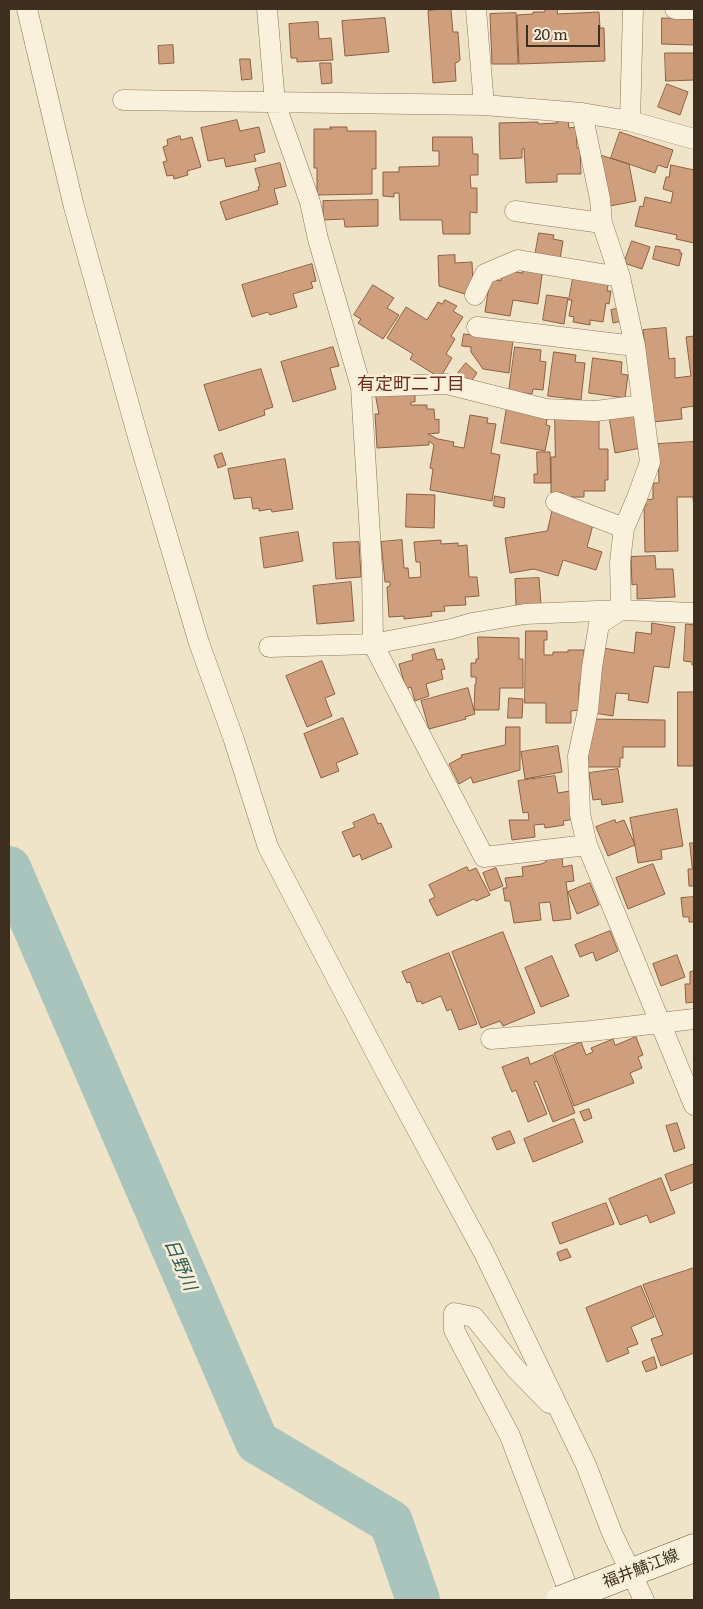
<!DOCTYPE html>
<html>
<head>
<meta charset="utf-8">
<style>
  body { margin:0 }
  #map { position:relative; width:703px; height:1609px; overflow:hidden; background:#f0e4c8; font-family:Literata,serif }
  canvas { display:block }
  .frame { position:absolute; inset:0; border:10px solid #3d2e20; pointer-events:none }
  .scale { position:absolute; left:526px; top:25px; width:74px; height:22px; box-sizing:border-box; border:2px solid #3d2e20; border-top:0; padding-left:6px; font-size:15px; line-height:18px; white-space:nowrap; color:#3d2e20; -webkit-text-stroke:4px #f7eed8; paint-order:stroke }
</style>
</head>
<body>
<div id="map">
<canvas width="703" height="1609"></canvas>
<div class="frame"></div>
<div class="scale">20 m</div>
</div>
<script>
const c = document.querySelector('canvas').getContext('2d');
c.lineJoin = 'round';
function trace(path, color, width, dash) {
  c.strokeStyle = color;
  c.lineWidth = width;
  c.lineCap = dash ? 'butt' : 'round';
  c.setLineDash(dash || []);
  c.stroke(path);
}
function fill(path, color) {
  c.fillStyle = color;
  c.fill(path, 'evenodd');
}
function write(font, color, halo, rows, align = 'center') {
  c.font = font + ' Literata,"Noto Sans JP",serif';
  c.lineWidth = 5;
  c.setLineDash([]);
  c.textBaseline = 'middle';
  c.strokeStyle = halo;
  c.fillStyle = color;
  for (const [text, x, y, turn = 0] of rows) {
    c.save();
    c.translate(x, y);
    c.rotate((+turn || 0) * Math.PI / 180);
    c.textAlign = isNaN(turn) ? turn : align;
    if (halo) c.strokeText(text, 0, 0);
    c.fillText(text, 0, 0);
    c.restore();
  }
}
trace(new Path2D(`
  M9,868L257,1442L391,1522L418,1600`), '#a9c4bc', 44);
const building = new Path2D(`
  M451,9L453,32H458L460,60L458,62L455,63L456,81L433,83L428,11Z
  M546,9H558L557,14L599,12L600,28H604L605,61L519,64L517,15L533,14V12H544Z
  M516,13L518,64H492L490,14Z
  M385,18L389,52L345,56L342,21Z
  M662,18L694,19V45L662,44Z
  M318,22L319,39L331,38L333,60L297,62V58H291L289,24Z
  M173,45L174,63L159,64L158,46Z
  M665,53H694V80L666,81Z
  M240,59H250L252,79L242,80Z
  M320,63H331L332,83L322,84Z
  M667,84L688,92L680,115L658,107Z
  M237,120L240,131L259,127L265,152L254,155L256,161L226,167L224,158L208,161L201,128Z
  M557,120H568L569,128L576,127L577,148H580L581,174H557V182L526,183L524,148L522,149V158L500,159L499,123L538,122V124L557,123Z
  M330,127H347V131H376V169H372V194L317,195V168H314V129H331Z
  M620,132L673,150L667,168L658,165L655,173L611,158Z
  M180,136L181,140L192,137L201,167L187,171L188,175L174,179L173,175L167,176L163,162L167,161L163,147L168,145L167,140Z
  M433,137H472L473,154H478V175H470L471,188H477V213L470,212V234H443L442,220H400L399,193H394V197L383,196V172H399V167L439,166V151H433Z
  M600,155L629,164L636,201L610,206Z
  M280,163L286,186L274,189L278,204L226,220L220,202L259,190L258,187L260,186L255,169Z
  M671,165L694,170V243L676,239L677,235L635,226L640,206L643,207L645,197L671,203L673,192L663,189L666,177H669Z
  M378,200V226L345,227L344,219L323,220V201Z
  M539,233L554,235L553,239L563,241L560,259L535,256Z
  M632,241L650,247L642,269L624,263Z
  M656,246L680,250V253H682L679,266L653,259Z
  M455,255V263L472,262L473,285L468,295L439,286L438,256Z
  M312,264L316,281L311,282L313,288L293,294L297,307L270,315L268,312L252,317L242,285Z
  M523,265L543,268L538,304L513,300L510,316L485,312L490,279L501,281L503,270L522,273Z
  M574,273L609,278L607,291H611L609,304L606,303L603,322L590,320V325L573,322L574,317L569,316L572,300H569Z
  M373,285L394,298L387,308L399,315L383,339L358,323L361,319L354,315Z
  M547,295L568,298L564,324L543,320Z
  M445,300L457,306L453,311L463,317L451,336L455,339L446,354L452,358L440,378L410,359L413,354L387,338L406,307L427,320L438,302L442,304Z
  M621,308L623,321L613,323L611,310Z
  M666,328L669,359L675,358V378L691,376L686,337L694,336V406L681,408L682,419L653,422L643,330Z
  M464,334L513,340L509,373L483,369L471,352V347L462,346Z
  M333,347L339,366L330,368L336,389L293,402L281,362Z
  M515,347L541,350L540,361L546,362L543,390L533,389L532,394L509,391Z
  M554,352L576,355L575,362L585,363L581,400L548,396Z
  M593,358L622,362L621,374L628,375L625,398L589,393Z
  M466,363L477,373L470,383L458,373Z
  M261,369L273,407L264,410L265,415L219,431L204,385Z
  M415,391V402H411V405H427V409H434L435,420L439,419V433L428,434L438,439L454,442L453,446L464,448L470,415L488,418L487,423L496,424L491,453L500,455L492,501L430,490L433,469L430,468L434,445L429,441V445L377,448L375,414H379L375,393Z
  M507,407L548,413L546,425L550,426L545,451L501,443Z
  M635,412L641,448L615,453L609,417Z
  M555,416H599V449H608V480H605V491H584V497H563V493H551V457H555Z
  M694,442V509L693,497H677L678,551L645,552L644,506H646L645,500L653,499V483H659L658,444Z
  M537,452H550L551,483H534V474H537Z
  M222,453L226,465L218,468L214,456Z
  M285,459L293,509L272,512L271,509L259,511V508L253,509L251,497L234,499L228,469Z
  M407,494L435,495L434,528L406,527Z
  M495,496L505,498L504,508L494,506Z
  M553,508L594,521L587,547L602,552L596,570L563,560L558,576L534,569L510,573L505,538L547,531Z
  M298,532L303,561L264,568L260,538Z
  M402,540L404,568H408L409,578L421,577L420,562H416L414,542L441,540V544L458,543V546L467,545L469,577H477L479,596L465,597L466,605L444,606L445,611L431,612L432,616L404,619V616L389,617L387,587L390,586V582H385L381,542Z
  M359,542L361,577L336,579L333,543Z
  M655,556L656,569H673L675,597L637,599V584L632,585L631,557Z
  M539,578L541,604L516,606L515,579Z
  M351,582L354,621L317,624L313,586Z
  M652,623L675,627L669,668L654,666L648,703L628,700L629,694L616,693L613,716L594,713L603,648L634,653L636,632L651,634Z
  M686,624L694,625V665H692V662L684,661Z
  M526,631H547V640H544V655H553V652H568V650H584L583,683H579V710L571,711V723H546V703H525Z
  M478,637L519,638V659H523V688H500L499,710H474L475,684H476V677H471V663H476V659H478Z
  M434,649L437,660L442,659L445,669L441,670L443,679L426,684L429,696L415,701L411,687L406,689L399,664L413,660L412,655Z
  M322,661L335,694L325,698L332,716L307,727L286,676Z
  M468,688L475,714L465,717L466,719L429,729L421,701Z
  M678,692H694V766H678Z
  M509,698L523,699L522,718H508Z
  M343,718L358,754L336,763L339,771L321,778L304,734Z
  M591,719L665,720V747H623V758H620V767H587V742Z
  M506,727H520V770L473,783L471,777L459,784L449,764L462,757L461,755L505,745Z
  M558,746L562,772L525,779L521,752Z
  M618,769L623,802L602,805L601,799L593,800L589,773Z
  M555,776L558,793L570,791L575,819L563,821L564,825L545,828L544,824L534,825L535,837L512,840L509,820H529L528,812L523,813L518,781Z
  M677,809L683,846L661,850L662,859L638,863L630,818Z
  M374,814L378,824L381,823L392,847L362,860L360,854L353,857L342,832L355,827L353,823Z
  M615,820L616,823L624,820L635,845L608,856L596,827Z
  M690,843H694V886H689L688,869H692Z
  M562,857L563,867L572,865L574,881L566,882L571,919L553,921L550,902L539,903L541,920L514,923L510,901H505L503,888H507L505,878L523,876L522,867L541,864L546,862V859Z
  M653,864L665,894L628,909L616,878Z
  M467,867L469,871L476,868L490,895L476,901L474,899L437,916L429,900L435,897L429,885Z
  M496,868L503,886L490,891L483,873Z
  M590,883L599,905L577,914L568,892Z
  M694,897V922H689V917H683L681,898Z
  M610,931L618,951L596,961L593,952L580,957L575,945Z
  M503,932L535,1013L503,1026L500,1021L481,1028L452,952Z
  M449,953L477,1024L459,1030L451,1009L447,1011L441,996L422,1004L421,1001L417,1002L410,982L407,983L402,972Z
  M677,955L685,977L661,986L653,964Z
  M552,956L569,996L541,1007L525,968Z
  M694,971V1002L686,1003L685,984H690V972Z
  M636,1037L643,1055L638,1057L642,1068L630,1073L634,1083L574,1106L554,1053L581,1042L586,1055L593,1052L591,1048L613,1039L615,1045Z
  M553,1055L575,1113L553,1122L537,1081L534,1082L547,1114L528,1122L516,1090L512,1092L502,1067L528,1057L530,1064Z
  M589,1109L592,1118L584,1121L580,1112Z
  M574,1119L583,1142L533,1162L524,1139Z
  M677,1123L685,1148L674,1152L666,1126Z
  M510,1131L515,1143L497,1150L492,1138Z
  M694,1164V1182L671,1191L665,1175Z
  M661,1178L675,1213L650,1223L647,1215L620,1225L609,1199Z
  M606,1203L614,1224L560,1244L552,1223Z
  M567,1249L571,1257L560,1261L557,1253Z
  M694,1268V1353L661,1366L651,1339L663,1335L643,1285Z
  M641,1286L654,1317L631,1327L638,1344L627,1348L629,1353L607,1362L586,1308Z
  M654,1357L657,1368L646,1372L642,1362Z`);
fill(building, '#cf9f7d');
trace(building, '#8d5f41', 1);
const street = new Path2D(`
  M27,9L74,207L138,437L199,643L234,740L268,847L379,1059L484,1253L586,1465L612,1533L644,1600
  M267,9L275,103L310,202L318,239L361,387L372,568L373,644L484,857L587,845
  M476,9L484,105
  M675,9H694
  M123,100L484,105L582,113L630,121L694,139
  M582,113L600,199L602,223L620,277L635,346L650,462L637,498L624,528L620,562L621,610
  M630,121L633,9
  M515,211L602,223
  M475,295L485,274L518,260L620,277
  M477,327L635,346
  M361,387L447,384L546,409L596,411L643,405
  M556,502L624,528
  M621,610L599,624L592,667L588,710L578,756L580,814L587,845L694,1105
  M269,647L373,644L451,629L472,623L525,614L621,610L694,613
  M491,1039L591,1031L694,1019
  M549,1403L515,1368L474,1317L454,1313V1330L510,1436L572,1600`);
const secondary = new Path2D(`
  M594,1587L694,1548`);
trace(street, '#8d765c', 21);
trace(secondary, '#6f573f', 29);
trace(street, '#faf1dc', 20);
trace(secondary, '#faf1dc', 28);
const secondaryBridge = new Path2D(`
  M560,1600L594,1587`);
trace(secondaryBridge, '#6f573f', 29, []);
trace(secondaryBridge, '#faf1dc', 28);
write('16px', '#3d2e20', '#f7eed8', [
  ["福井鯖江線",641,1569,-21]
]);
write('18px', '#6b2e1e', '#f7eed8', [
  ["有定町二丁目",411,385]
]);
write('italic 18px', '#2f5d5a', '#f7eed8', [
  ["日野川",180,1265,67]
]);
</script>
</body>
</html>
